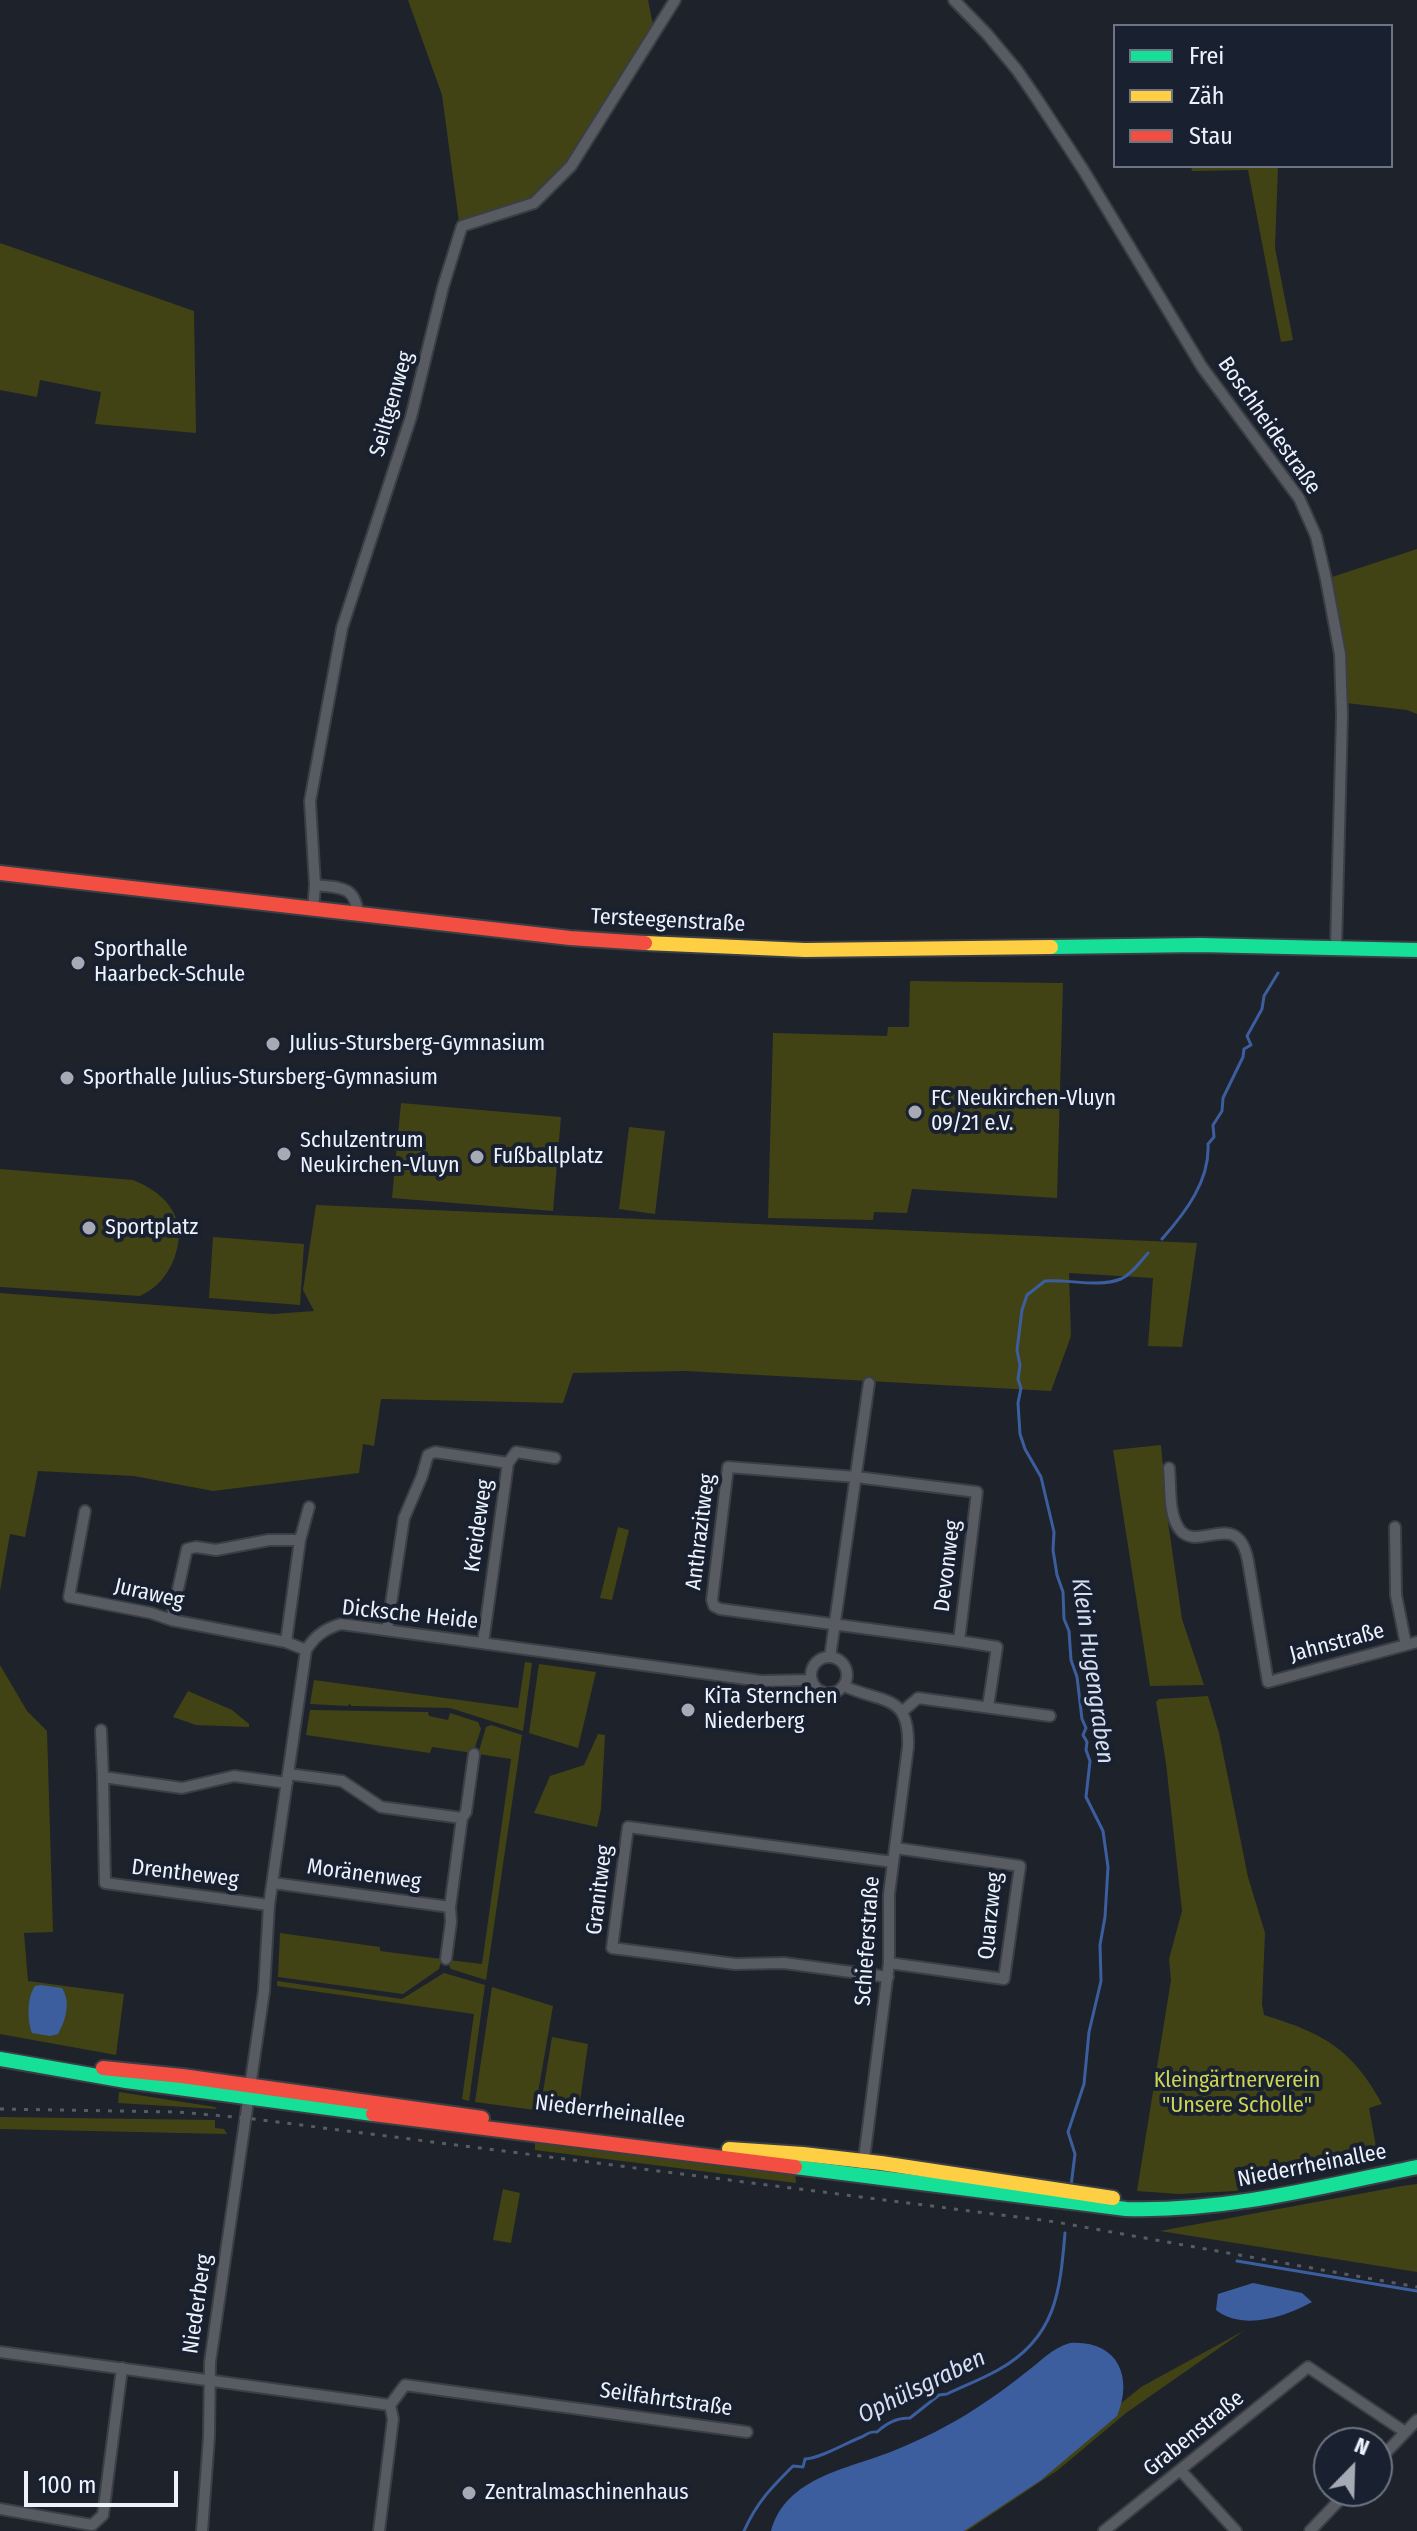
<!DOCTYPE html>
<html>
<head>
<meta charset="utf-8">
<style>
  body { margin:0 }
  #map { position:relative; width:1417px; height:2531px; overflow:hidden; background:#1e222b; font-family:"Fira Sans Condensed",sans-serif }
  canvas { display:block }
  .legend { position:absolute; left:1113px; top:24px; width:280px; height:144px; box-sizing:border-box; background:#192130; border:2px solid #6e7582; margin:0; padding:10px 14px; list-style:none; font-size:24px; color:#edf3fd }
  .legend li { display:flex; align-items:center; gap:16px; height:40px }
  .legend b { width:40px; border:2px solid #6e7582 }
  .north { position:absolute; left:1313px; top:2427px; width:80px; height:80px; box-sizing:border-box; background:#192130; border:2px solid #6e7582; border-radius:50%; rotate:23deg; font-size:22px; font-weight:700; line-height:32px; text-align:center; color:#edf3fd }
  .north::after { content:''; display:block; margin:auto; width:28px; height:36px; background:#a5aab4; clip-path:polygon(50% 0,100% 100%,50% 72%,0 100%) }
  .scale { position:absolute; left:24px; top:2471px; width:154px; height:36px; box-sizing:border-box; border:4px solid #edf3fd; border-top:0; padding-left:10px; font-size:24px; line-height:28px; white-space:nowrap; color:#edf3fd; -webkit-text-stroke:6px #192130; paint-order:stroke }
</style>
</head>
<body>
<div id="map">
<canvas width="1417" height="2531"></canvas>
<ul class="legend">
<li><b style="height:10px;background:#16e098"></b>Frei</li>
<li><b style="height:10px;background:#ffcf43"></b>Zäh</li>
<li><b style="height:10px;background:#f24e42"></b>Stau</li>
</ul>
<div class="north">N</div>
<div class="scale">100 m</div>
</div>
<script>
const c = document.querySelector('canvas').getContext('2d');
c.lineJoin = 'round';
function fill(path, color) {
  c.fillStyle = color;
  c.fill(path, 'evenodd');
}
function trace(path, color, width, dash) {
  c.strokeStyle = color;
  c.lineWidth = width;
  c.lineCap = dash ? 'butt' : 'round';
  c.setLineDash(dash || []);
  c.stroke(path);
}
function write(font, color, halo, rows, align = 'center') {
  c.font = font + ' "Fira Sans Condensed",sans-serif';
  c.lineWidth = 8;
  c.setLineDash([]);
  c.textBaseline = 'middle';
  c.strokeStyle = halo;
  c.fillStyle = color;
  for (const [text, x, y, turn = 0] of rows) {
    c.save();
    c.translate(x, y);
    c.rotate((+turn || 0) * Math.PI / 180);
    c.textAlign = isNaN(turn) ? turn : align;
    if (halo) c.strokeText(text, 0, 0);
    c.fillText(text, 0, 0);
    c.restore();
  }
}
fill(new Path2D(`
  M408,0H648L653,25L567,161L529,199L459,222L442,95Z
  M1191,166H1278L1275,248L1293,340L1281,342L1248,170L1192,171Z
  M0,243L194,311L196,433L95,424L101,392L40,380L37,397L0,390Z
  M1417,549V714L1407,710L1346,703L1329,578Z
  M910,981L1063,983L1057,1198L912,1189L907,1213L874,1212L873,1220L768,1218L773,1033L887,1036L888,1027H909Z
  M401,1103L561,1117L553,1211L392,1198Z
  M629,1127L665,1131L655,1214L619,1209Z
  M0,1169L133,1180C168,1194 189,1220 174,1259C167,1276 157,1288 140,1296L0,1287Z
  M316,1205L1197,1243L1182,1347L1148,1346L1153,1278L1069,1273L1071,1336L1051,1391L686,1371L573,1373L563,1403L381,1399L374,1446L363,1444L359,1473L213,1491L134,1476L38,1471L25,1537L10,1534L0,1591V1293L273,1314L314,1311L303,1290Z
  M213,1237L304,1244L300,1305L209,1298Z
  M1161,1445L1168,1522L1182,1619L1204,1685L1150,1686L1113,1450Z
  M618,1527L629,1530L612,1600L600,1598Z
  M525,1662L532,1663L523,1731L450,1708L352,1706L349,1704L348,1706L310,1704L314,1680L518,1708Z
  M539,1664L596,1672L578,1748L529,1733Z
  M0,1665L27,1711L47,1731L53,1932L24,1933L28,1981L124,1994L116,2055L0,2034Z
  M188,1691L232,1710L249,1724V1727L196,1725L173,1717Z
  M1208,1696L1219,1733L1248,1877L1265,1933L1262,2004L1264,2015C1322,2033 1352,2048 1382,2104L1369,2108L1378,2158L1243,2177V2189L1235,2191L1179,2194L1137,2191L1171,1980L1169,1959L1182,1911L1166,1763L1156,1702L1159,1699Z
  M310,1710L428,1712L429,1716L448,1720L450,1713L478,1722L481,1729L473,1753L432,1747L430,1753L306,1735Z
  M491,1725L522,1735L486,1980L451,1969L449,1966V1960L482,1964L511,1759L478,1754L486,1727Z
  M598,1734L605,1735L601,1809L597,1827L534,1813L550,1776L584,1765Z
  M280,1933L380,1947V1951L442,1959L439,1969L403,1994L278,1977Z
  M444,1973L485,1985L469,2101L462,2099L474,2014L277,1986V1981L402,1999Z
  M492,1987L553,2006L535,2110L475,2102Z
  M552,2037L588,2044L578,2116L540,2110Z
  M119,2092L215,2107L217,2109L118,2103Z
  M0,2117L215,2120V2128L224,2129L227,2134L0,2129Z
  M535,2138L795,2171L796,2183L535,2150Z
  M1417,2184V2272L1160,2231L1402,2186Z
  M503,2189L520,2193L511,2243L493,2240Z
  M1245,2330L1126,2413L1058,2470L967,2531H949L1047,2464L1141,2387Z`), '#414315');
fill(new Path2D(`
  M41,1985L62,1988C71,2002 66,2020 58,2034L50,2036L32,2033C27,2020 27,1997 35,1986Z
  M1253,2283L1302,2293L1312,2302C1285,2317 1243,2331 1216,2310L1218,2294Z
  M1070,2343C1117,2340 1134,2376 1117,2416L1041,2480L964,2531H771C786,2477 848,2469 893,2451C922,2439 949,2426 975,2409C992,2398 1009,2386 1025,2373C1040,2362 1052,2348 1070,2343Z`), '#3c5e9f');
trace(new Path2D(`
  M1162,1239C1186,1212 1210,1180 1208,1144L1214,1137L1213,1125L1222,1111L1223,1098L1243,1057L1244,1049L1251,1045L1247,1036L1262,1009L1264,996L1278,973
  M1071,2186L1075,2154L1068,2132L1084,2084L1089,2032L1101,1981L1100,1945L1105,1917L1108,1867L1103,1831L1086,1797L1090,1761L1086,1750L1087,1742L1083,1735L1086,1728L1082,1719L1077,1677L1071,1660L1069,1631L1064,1619L1063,1592L1057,1575L1053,1550L1054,1532L1041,1477L1025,1449L1020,1434L1018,1403L1021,1388L1018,1379L1020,1365L1017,1350L1022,1310L1027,1295L1045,1281C1069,1279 1098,1288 1121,1279C1132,1274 1140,1262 1148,1253
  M1237,2261L1417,2291
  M744,2531C757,2502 771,2488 793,2466L803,2467L805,2459C821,2458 844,2444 859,2438C868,2435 867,2431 877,2432C887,2423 896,2418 910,2418L939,2395L947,2394C964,2386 982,2379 998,2370C1056,2338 1060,2292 1065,2233`), '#3c5e9f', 3);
const street = new Path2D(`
  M954,0L987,34L1017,70L1037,99L1084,171L1202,367L1299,498L1316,536L1326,579L1340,654L1342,715L1336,947
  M315,885C340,888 355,885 358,914
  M313,910L315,885L310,801L342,628L411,417L443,287L462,226L534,203L571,166L675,0
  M728,1467L856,1477L977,1492L959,1641L720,1609L714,1606L712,1600Z
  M1169,1468C1171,1486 1168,1515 1180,1530C1199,1553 1238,1507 1248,1561L1268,1682L1417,1642
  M85,1511L69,1597L151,1613L171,1620L286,1642L306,1650
  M1395,1527L1396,1595L1406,1645
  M171,1620L187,1549L196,1547L216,1550L269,1540H300
  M387,1630L404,1518L422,1476L428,1455L435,1452L508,1463
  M959,1641L997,1647L988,1707
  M286,1642L300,1540L309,1507
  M483,1643L508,1463L516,1452L555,1458
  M830,1657L869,1383
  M811 1675a18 18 0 1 1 36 0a18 18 0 1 1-36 0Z
  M844,1686C883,1704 910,1693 908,1747L889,1894V1963L863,2167
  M903,1711L918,1698L1050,1716
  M101,1730L103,1777
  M288,1774L342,1781L381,1807L462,1818
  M273,1883L450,1907L462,1818L466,1812L474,1754
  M269,1905L105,1883L103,1777L182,1788L234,1776L287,1783
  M446,1959L451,1922L450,1907
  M889,1963L1004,1979L1020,1866L895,1848
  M888,1977L784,1963L735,1964L612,1948L628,1827L893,1862
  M0,2352L390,2405L393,2419L379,2531
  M390,2405L405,2385L747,2432
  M1377,2462L1417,2420
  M1181,2471L1236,2531
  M0,2509L92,2525L103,2515L122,2368
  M202,2531L209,2437L210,2362L264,1991L269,1905L306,1650C315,1636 324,1629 341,1624L761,1681L812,1680
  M1104,2531L1308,2367L1405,2432
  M1310,2531L1348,2491`);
const fast = new Path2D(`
  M1051,947L1200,945L1417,950
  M0,2059L126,2081L373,2114
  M795,2167L1126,2209C1226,2212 1320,2187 1417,2167`);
const slow = new Path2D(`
  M645,943L805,950L1051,947
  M729,2149L803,2154L881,2163L1113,2198`);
const jam = new Path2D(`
  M0,873L570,938L645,943
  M103,2068L182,2076L482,2118
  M373,2114L795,2167`);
trace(street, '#3a3e45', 14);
trace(fast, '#3a3e45', 18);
trace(slow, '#3a3e45', 18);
trace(jam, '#3a3e45', 18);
trace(street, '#585c62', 10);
trace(fast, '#16e098', 14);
trace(slow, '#ffcf43', 14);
trace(jam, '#f24e42', 14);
trace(new Path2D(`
  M0,2109L178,2112L246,2118L1056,2222L1417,2287`), '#585c62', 3, [4, 8]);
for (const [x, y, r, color] of [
  [78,963,8,"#a5aab4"],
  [273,1044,8,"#a5aab4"],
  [67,1078,8,"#a5aab4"],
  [915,1112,8,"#a5aab4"],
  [284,1154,8,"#a5aab4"],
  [477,1157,8,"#a5aab4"],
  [89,1228,8,"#a5aab4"],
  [688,1710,8,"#a5aab4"],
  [469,2493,8,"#a5aab4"]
]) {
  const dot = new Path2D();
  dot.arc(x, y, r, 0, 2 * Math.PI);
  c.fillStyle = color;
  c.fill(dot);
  trace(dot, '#192130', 3);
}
write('22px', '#edf3fd', '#192130', [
  ["Seiltgenweg",392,404,-74],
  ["Boschheidestraße",1269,426,55],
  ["Tersteegenstraße",668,921,3],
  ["Kreideweg",479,1526,-82],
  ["Anthrazitweg",701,1532,-83],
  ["Devonweg",948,1566,-83],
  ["Juraweg",149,1594,13],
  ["Dicksche Heide",410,1615,6],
  ["Jahnstraße",1337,1643,-15],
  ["Drentheweg",185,1874,7],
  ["Moränenweg",364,1875,8],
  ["Granitweg",600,1890,-83],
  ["Quarzweg",991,1916,-84],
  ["Schieferstraße",868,1941,-86],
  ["Niederrheinallee",610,2112,7],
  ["Niederrheinallee",1312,2166,-11],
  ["Niederberg",198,2304,-82],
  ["Seilfahrtstraße",666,2400,8],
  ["Grabenstraße",1194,2434,-39]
]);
write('22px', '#edf3fd', '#192130', [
  ["Sporthalle",94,950],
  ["Haarbeck-Schule",94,975],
  ["Julius-Stursberg-Gymnasium",289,1044],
  ["Sporthalle Julius-Stursberg-Gymnasium",83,1078],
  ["FC Neukirchen-Vluyn",931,1099],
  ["09/21 e.V.",931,1124],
  ["Schulzentrum",300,1141],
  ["Neukirchen-Vluyn",300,1166],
  ["Fußballplatz",493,1157],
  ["Sportplatz",105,1228],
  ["KiTa Sternchen",704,1697],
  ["Niederberg",704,1722],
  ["Zentralmaschinenhaus",485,2493]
], 'left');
write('22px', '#cdd352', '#192130', [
  ["Kleingärtnerverein",1237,2081],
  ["\"Unsere Scholle\"",1237,2106]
]);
write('italic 24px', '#d4dff3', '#192130', [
  ["Klein Hugengraben",1092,1671,82],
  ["Ophülsgraben",922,2387,-26]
]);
</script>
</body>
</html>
